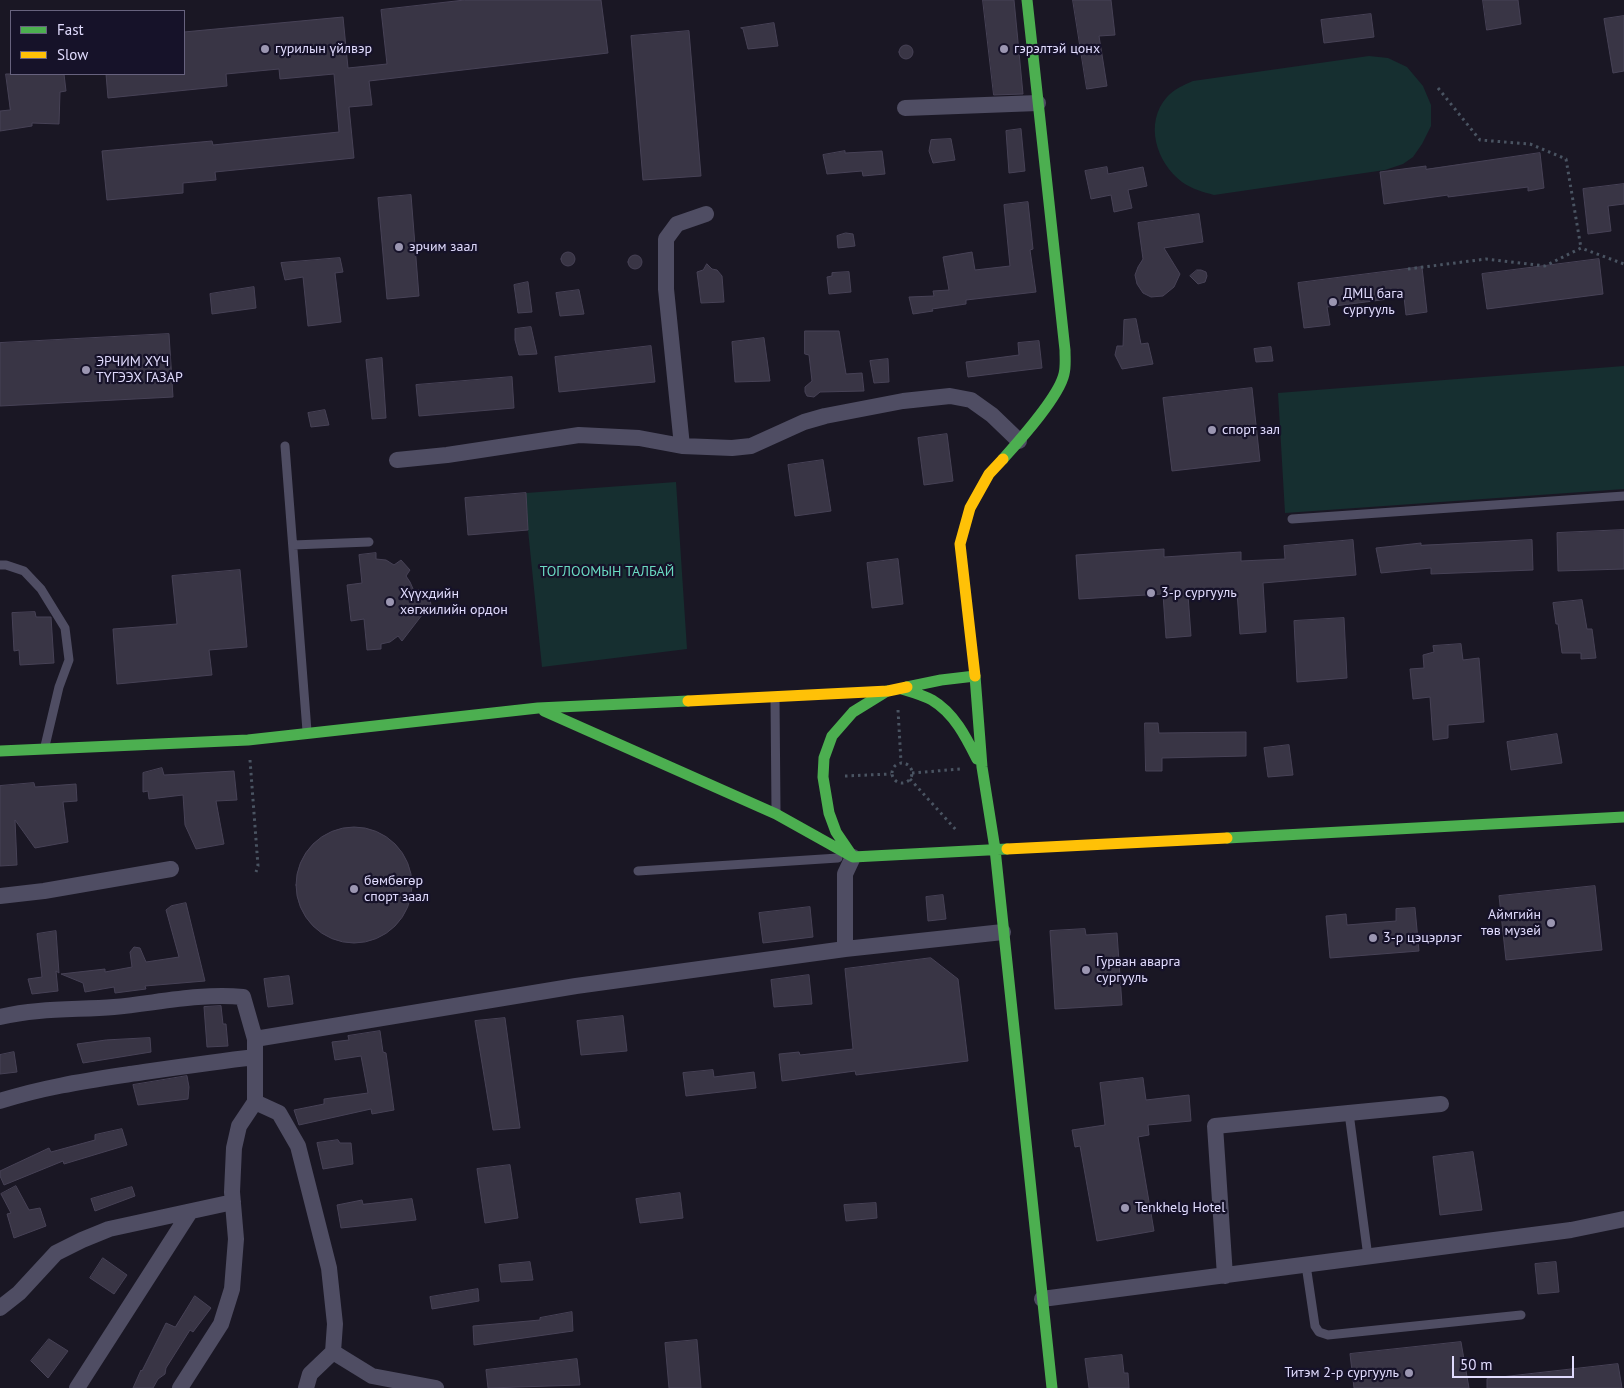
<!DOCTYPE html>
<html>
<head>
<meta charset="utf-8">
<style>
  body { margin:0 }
  #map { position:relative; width:1624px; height:1388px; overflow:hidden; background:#1a1724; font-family:"PT Sans",sans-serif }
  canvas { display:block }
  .legend { position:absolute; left:10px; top:10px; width:175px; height:65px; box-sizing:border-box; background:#161229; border:1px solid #67627e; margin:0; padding:6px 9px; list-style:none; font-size:15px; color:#e0dbfd }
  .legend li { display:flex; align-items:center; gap:10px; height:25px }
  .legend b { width:25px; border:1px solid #67627e }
  .scale { position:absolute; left:1452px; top:1356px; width:122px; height:22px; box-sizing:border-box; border:2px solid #e0dbfd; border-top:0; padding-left:6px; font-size:15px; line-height:18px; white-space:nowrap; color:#e0dbfd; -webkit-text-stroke:4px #161229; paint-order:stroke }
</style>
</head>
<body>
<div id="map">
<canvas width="1624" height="1388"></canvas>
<ul class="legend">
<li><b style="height:6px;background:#4caf50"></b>Fast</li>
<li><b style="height:6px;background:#ffc107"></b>Slow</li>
</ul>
<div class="scale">50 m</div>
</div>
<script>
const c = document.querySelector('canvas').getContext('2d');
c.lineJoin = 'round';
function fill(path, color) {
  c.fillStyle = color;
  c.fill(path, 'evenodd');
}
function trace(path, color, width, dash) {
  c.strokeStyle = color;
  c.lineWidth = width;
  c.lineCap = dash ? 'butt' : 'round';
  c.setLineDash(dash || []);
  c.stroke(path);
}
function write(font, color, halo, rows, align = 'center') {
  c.font = font + ' "PT Sans",sans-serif';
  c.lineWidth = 4.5;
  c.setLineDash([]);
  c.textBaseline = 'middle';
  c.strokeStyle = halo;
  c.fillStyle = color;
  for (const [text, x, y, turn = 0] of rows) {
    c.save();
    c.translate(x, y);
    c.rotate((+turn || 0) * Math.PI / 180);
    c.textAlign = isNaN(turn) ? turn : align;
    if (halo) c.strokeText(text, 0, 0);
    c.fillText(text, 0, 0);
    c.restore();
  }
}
fill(new Path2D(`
  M1369,56L1388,58L1407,67L1423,86L1431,105V126L1422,144L1413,157L1403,164L1385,170L1214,195C1203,192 1192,189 1182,182C1156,162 1144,123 1167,97C1174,89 1184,85 1193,81Z
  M1624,366V489L1285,513L1278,393Z
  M676,482L687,649L542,667L528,530L526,493Z`), '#162f30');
const building = new Path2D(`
  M465,0H601L608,53L369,81L372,105L349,107L354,158L215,172L216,180L183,183V193L107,200L102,151L212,141L213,145L339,132L334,74L280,79L279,69L226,74L227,86L108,98L106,74H184V32L343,17L348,68L387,64L381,10Z
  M983,0H1014L1023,94L994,95Z
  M1073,0H1111L1115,35L1099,36L1107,86L1087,89Z
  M1483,0H1518L1521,24L1487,30Z
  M1371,14L1374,37L1324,43L1321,20Z
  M1624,16V71L1613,73L1604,19Z
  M774,23L778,46L748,49L743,29L741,28Z
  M689,31L701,176L643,180L631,36Z
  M899 52a7 7 0 1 1 14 0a7 7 0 1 1-14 0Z
  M6,74H64L66,91L60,92L59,124L32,123V126L0,131V111L10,110Z
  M1021,129L1025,171L1009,173L1006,131Z
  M951,139L955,160L933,163L929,151L931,140Z
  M845,151V153L882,151L885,174L863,176L862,171L827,174L823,155Z
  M1540,153L1544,188L1528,191V187L1448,197V195L1384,204L1380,172L1426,166V169Z
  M1107,167L1108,174L1143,167L1147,186L1128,190L1132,208L1114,212L1111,195L1091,199L1085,171Z
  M1624,184V204L1608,206L1611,231L1588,234L1583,189Z
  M411,195L419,296L387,299L378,198Z
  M1028,202L1033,249L1030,250L1036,292L966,300V304L932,309L933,311L913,314L909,297L934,296L933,291L949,290L943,257L972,252L975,270L1010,266L1004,205Z
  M1199,214L1203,242L1164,248L1180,274L1174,287L1163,296L1151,297L1143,293L1137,284L1135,275L1138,267L1143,259L1138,223Z
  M846,233L853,234L855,246L838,248L837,236Z
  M561 259a7 7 0 1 1 14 0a7 7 0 1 1-14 0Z
  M628 262a7 7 0 1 1 14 0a7 7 0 1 1-14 0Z
  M340,258L343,272L335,273L341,322L308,326L303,277L285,280L281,263Z
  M1599,259L1603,294L1487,309L1482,274Z
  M707,264L712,269L717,270L722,276L724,302L701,303L697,272L703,270Z
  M1422,267L1427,312L1406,315L1404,297L1327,307L1330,325L1304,328L1298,283Z
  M1197,270H1201L1206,272L1207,276L1205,282L1198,284L1190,276Z
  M849,272L851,292L829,294L827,277L832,276V273Z
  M528,282L532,312L518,313L514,285Z
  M254,287L256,308L212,314L210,294Z
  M579,290L584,314L560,316L556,293Z
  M1136,319L1141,344L1148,343L1153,364L1122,369L1115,355L1117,346H1123L1124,320Z
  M531,327L537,354L519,355L515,340V329Z
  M805,331H839L846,374L862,373L864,391L820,392L814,397L807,396L805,392V387L812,381L809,355L805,354Z
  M169,334L173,397L0,406V343Z
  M764,338L770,381L735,382L732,342Z
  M1039,341L1042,368L968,377L966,362L1019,355L1018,343Z
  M651,346L655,382L559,392L555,357Z
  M1271,347L1273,361L1256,362L1254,349Z
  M382,358L386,418L372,419L366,360Z
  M888,359L889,382L874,383L870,361Z
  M512,377L514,408L419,416L416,385Z
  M1252,388L1260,461L1172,471L1163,398Z
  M325,410L329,425L311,427L308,413Z
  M947,434L953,481L924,485L918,438Z
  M823,460L831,511L795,516L788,465Z
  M526,493L528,530L468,535L465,498Z
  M1624,530V569L1558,571L1557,533Z
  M1353,540L1356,575L1263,583L1266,632L1240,634L1237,592L1188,595L1191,636L1166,638L1163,594L1079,599L1076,555L1164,549V557L1241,552V561L1285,559L1284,546Z
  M1532,540L1533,570L1431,574V568L1381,573L1376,548L1421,543V545Z
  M376,553V559L386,560L394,565L401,560L410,570L406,576L410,582L414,591L419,590L420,600L430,598L432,614L422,615L402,641L398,636L390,642L381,644V649L367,650L364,619L351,621L347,585L362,583L359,555Z
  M898,559L903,604L872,608L867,563Z
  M240,570L247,647L209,650L212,675L117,684L113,629L177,624L172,576Z
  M1582,600L1587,629H1592L1596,658L1581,659V653H1562L1558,624H1556L1553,603Z
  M35,612L36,617H51L54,663L20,665L19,650L14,651L12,613Z
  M1344,618L1347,678L1297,682L1294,621Z
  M1461,644L1463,660L1479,658L1484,722L1448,725V738L1433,740L1430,697L1413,699L1410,669L1424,668L1423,655L1434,652L1433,646Z
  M1145,723H1158L1159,733L1246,732V756L1162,758V771H1146Z
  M1557,734L1562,763L1511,770L1507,742Z
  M1289,745L1293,775L1268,777L1264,748Z
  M162,768L164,775L234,771L237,800L216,801L224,844L196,849L185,825L183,795L149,799L148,791L143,792V773Z
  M34,783L35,787L76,784L77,801L63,802L68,842L35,848L15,820L17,865L0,866V786Z
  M296 885a58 58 0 1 1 116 0a58 58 0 1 1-116 0Z
  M1595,886L1602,950L1506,960L1499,896Z
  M943,895L946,919L928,921L926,897Z
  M186,903L205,981L145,986L146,989L115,993L114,987L85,992L83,983L61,974L105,969V972L132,967L130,952L134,947L140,948L146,962L179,957L166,910L171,906Z
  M810,907L813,937L763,943L759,913Z
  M1415,908L1419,951L1330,958L1326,916L1346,914L1347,925L1396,921V909Z
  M1085,929L1086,935L1117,933L1122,1005L1055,1009L1050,931Z
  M56,931L59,973L56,971L58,991L32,994L28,979L42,977L37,934Z
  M931,958L958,979L968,1061L856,1075L855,1071L782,1081L779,1054L799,1052L800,1055L853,1049L845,969Z
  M809,975L812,1004L774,1007L771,980Z
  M289,976L293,1004L268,1007L264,979Z
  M221,1006L223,1024H226L228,1046L207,1047L204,1007Z
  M623,1016L627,1051L581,1055L577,1021Z
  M505,1018L520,1128L493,1130L475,1021Z
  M380,1031L383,1052L386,1053L394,1110L372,1114L371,1109L299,1125L294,1110L324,1104V1099L368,1093L361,1056L335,1060L332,1042L349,1040L348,1036Z
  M150,1038L151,1052L83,1063L77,1044L106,1040Z
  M14,1052L17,1072L0,1074V1055Z
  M713,1070L714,1077L754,1072L756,1088L686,1096L683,1073Z
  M187,1076L189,1087L188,1099L138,1105L133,1085Z
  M1143,1078L1146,1100L1189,1095L1191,1121L1148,1125L1149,1135L1138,1137L1154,1231L1097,1241L1080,1146L1075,1147L1072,1130L1105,1125L1100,1083Z
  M122,1129L127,1145L64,1164L63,1161L4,1185L0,1176V1171L49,1148L51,1152L95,1140V1135Z
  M338,1140L340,1143H351L353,1164L323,1169L317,1143Z
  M1473,1152L1482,1210L1440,1215L1433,1157Z
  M510,1165L518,1218L485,1223L477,1169Z
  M16,1186L29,1210L40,1208L46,1226L14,1238L7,1214L11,1213L1,1194Z
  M132,1187L135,1196L95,1211L91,1199Z
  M680,1193L683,1218L640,1223L636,1199Z
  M412,1199L416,1220L341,1228L337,1205L362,1200L363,1204Z
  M876,1203L877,1218L846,1221L844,1205Z
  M103,1258L127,1275L114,1294L90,1278Z
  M530,1262L533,1280L501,1282L499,1265Z
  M1556,1262L1559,1292L1538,1294L1535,1264Z
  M478,1289L479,1301L432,1309L430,1297Z
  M195,1296L211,1308L193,1332L190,1330L166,1368L165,1374L158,1379L153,1388H133L141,1370L142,1371L166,1323L175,1327Z
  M572,1312L573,1331L474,1345L473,1326L540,1320V1318Z
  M49,1339L68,1351L48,1378L31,1361Z
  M697,1340L701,1388H669L665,1343Z
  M1461,1342L1469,1388H1354L1350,1354Z
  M1122,1355L1124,1373H1128L1129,1388H1089L1085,1359Z
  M577,1359L580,1385L488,1388L486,1370Z
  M1618,1364L1622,1388H1487V1379Z`);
fill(building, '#393545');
trace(building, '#474256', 1);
trace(new Path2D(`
  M1438,88L1480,140L1530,144L1566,159L1581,248
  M1408,269L1486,259L1545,266L1581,248L1624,264
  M898,710L901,762
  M250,760L258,866L256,872
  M892 773a10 10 0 1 1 20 0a10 10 0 1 1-20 0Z
  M912,773L960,769
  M845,776L891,774
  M910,779L957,831`), '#4a5462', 3, [2.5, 4]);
trace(new Path2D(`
  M285,446L307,731
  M1292,519L1624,496
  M293,545L369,542
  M0,565H6L24,571L41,589L65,628L69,660L59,687L45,746
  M775,698L776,810
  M638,871L838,858
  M1349,1113L1368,1257
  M1306,1265L1315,1326L1319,1332L1328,1335L1521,1315`), '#4f4d63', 9);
trace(new Path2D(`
  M905,108L1038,103
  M682,446L666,289V239L677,224L706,214
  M397,460L447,455L579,435L639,438L682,446L732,448L751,446L804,422L825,416L903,401L950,396L971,400L992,415L1019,441
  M0,896L44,891L171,869
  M845,949V874L853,857
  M0,1017C37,1008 76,1010 114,1007C157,1003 200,993 243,997L255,1039V1102L239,1126L234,1148L232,1192L236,1239L232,1289L221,1324L180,1388
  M255,1039L576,986L845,949L1003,932
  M0,1101C44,1087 85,1081 130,1074C172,1068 213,1062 255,1057
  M255,1102L279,1113L298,1146L329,1268L335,1324L333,1352L310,1374L306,1388
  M1225,1276L1215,1126L1441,1104
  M1042,1299L1571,1230L1624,1219
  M0,1308L19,1293L56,1253L82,1240L109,1229L233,1202
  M333,1352L372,1376L436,1388
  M77,1388L190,1212`), '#4f4d63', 16);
trace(new Path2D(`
  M1003,459C1019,441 1059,397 1064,374C1066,366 1065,358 1065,350L1027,0
  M907,687L941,680L975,676L982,767L995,849
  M902,689C912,692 923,695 932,700C954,713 966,737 977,759
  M544,711L776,814L853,857L1007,849
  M0,751L248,740L538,708L688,701
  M1227,838L1624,817
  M995,849L1052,1388
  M851,854L836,832L829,813L823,777L824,758L832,736L853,712L887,691`), '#4caf50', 11);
trace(new Path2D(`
  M975,676L960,544L970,508L989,474L1003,459
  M688,701L888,691L907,687
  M1007,849L1227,838`), '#ffc107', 11);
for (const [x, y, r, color] of [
  [265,49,5,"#9b96b1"],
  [1004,49,5,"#9b96b1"],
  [399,247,5,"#9b96b1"],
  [1333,302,5,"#9b96b1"],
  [86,370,5,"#9b96b1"],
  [1212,430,5,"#9b96b1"],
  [1151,593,5,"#9b96b1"],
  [390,602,5,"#9b96b1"],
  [354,889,5,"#9b96b1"],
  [1551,923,5,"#9b96b1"],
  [1373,938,5,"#9b96b1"],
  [1086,970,5,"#9b96b1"],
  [1125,1208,5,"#9b96b1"],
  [1409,1373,5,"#9b96b1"]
]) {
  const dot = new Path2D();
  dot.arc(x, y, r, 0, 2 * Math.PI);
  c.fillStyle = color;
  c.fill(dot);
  trace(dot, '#161229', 2);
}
write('14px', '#e0dbfd', '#161229', [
  ["гурилын үйлвэр",275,49],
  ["гэрэлтэй цонх",1014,49],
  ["эрчим заал",409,247],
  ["ДМЦ бага",1343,294],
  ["сургууль",1343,310],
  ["ЭРЧИМ ХҮЧ",96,362],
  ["ТҮГЭЭХ ГАЗАР",96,378],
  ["спорт зал",1222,430],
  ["3-р сургууль",1161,593],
  ["Хүүхдийн",400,594],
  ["хөгжилийн ордон",400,610],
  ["бөмбөгөр",364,881],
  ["спорт заал",364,897],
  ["Аймгийн",1541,915,"right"],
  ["төв музей",1541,931,"right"],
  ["3-р цэцэрлэг",1383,938],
  ["Гурван аварга",1096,962],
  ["сургууль",1096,978],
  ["Tenkhelg Hotel",1135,1208],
  ["Титэм 2-р сургууль",1399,1373,"right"]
], 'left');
write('14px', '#6adbc2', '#161229', [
  ["ТОГЛООМЫН ТАЛБАЙ",607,572]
]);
</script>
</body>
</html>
